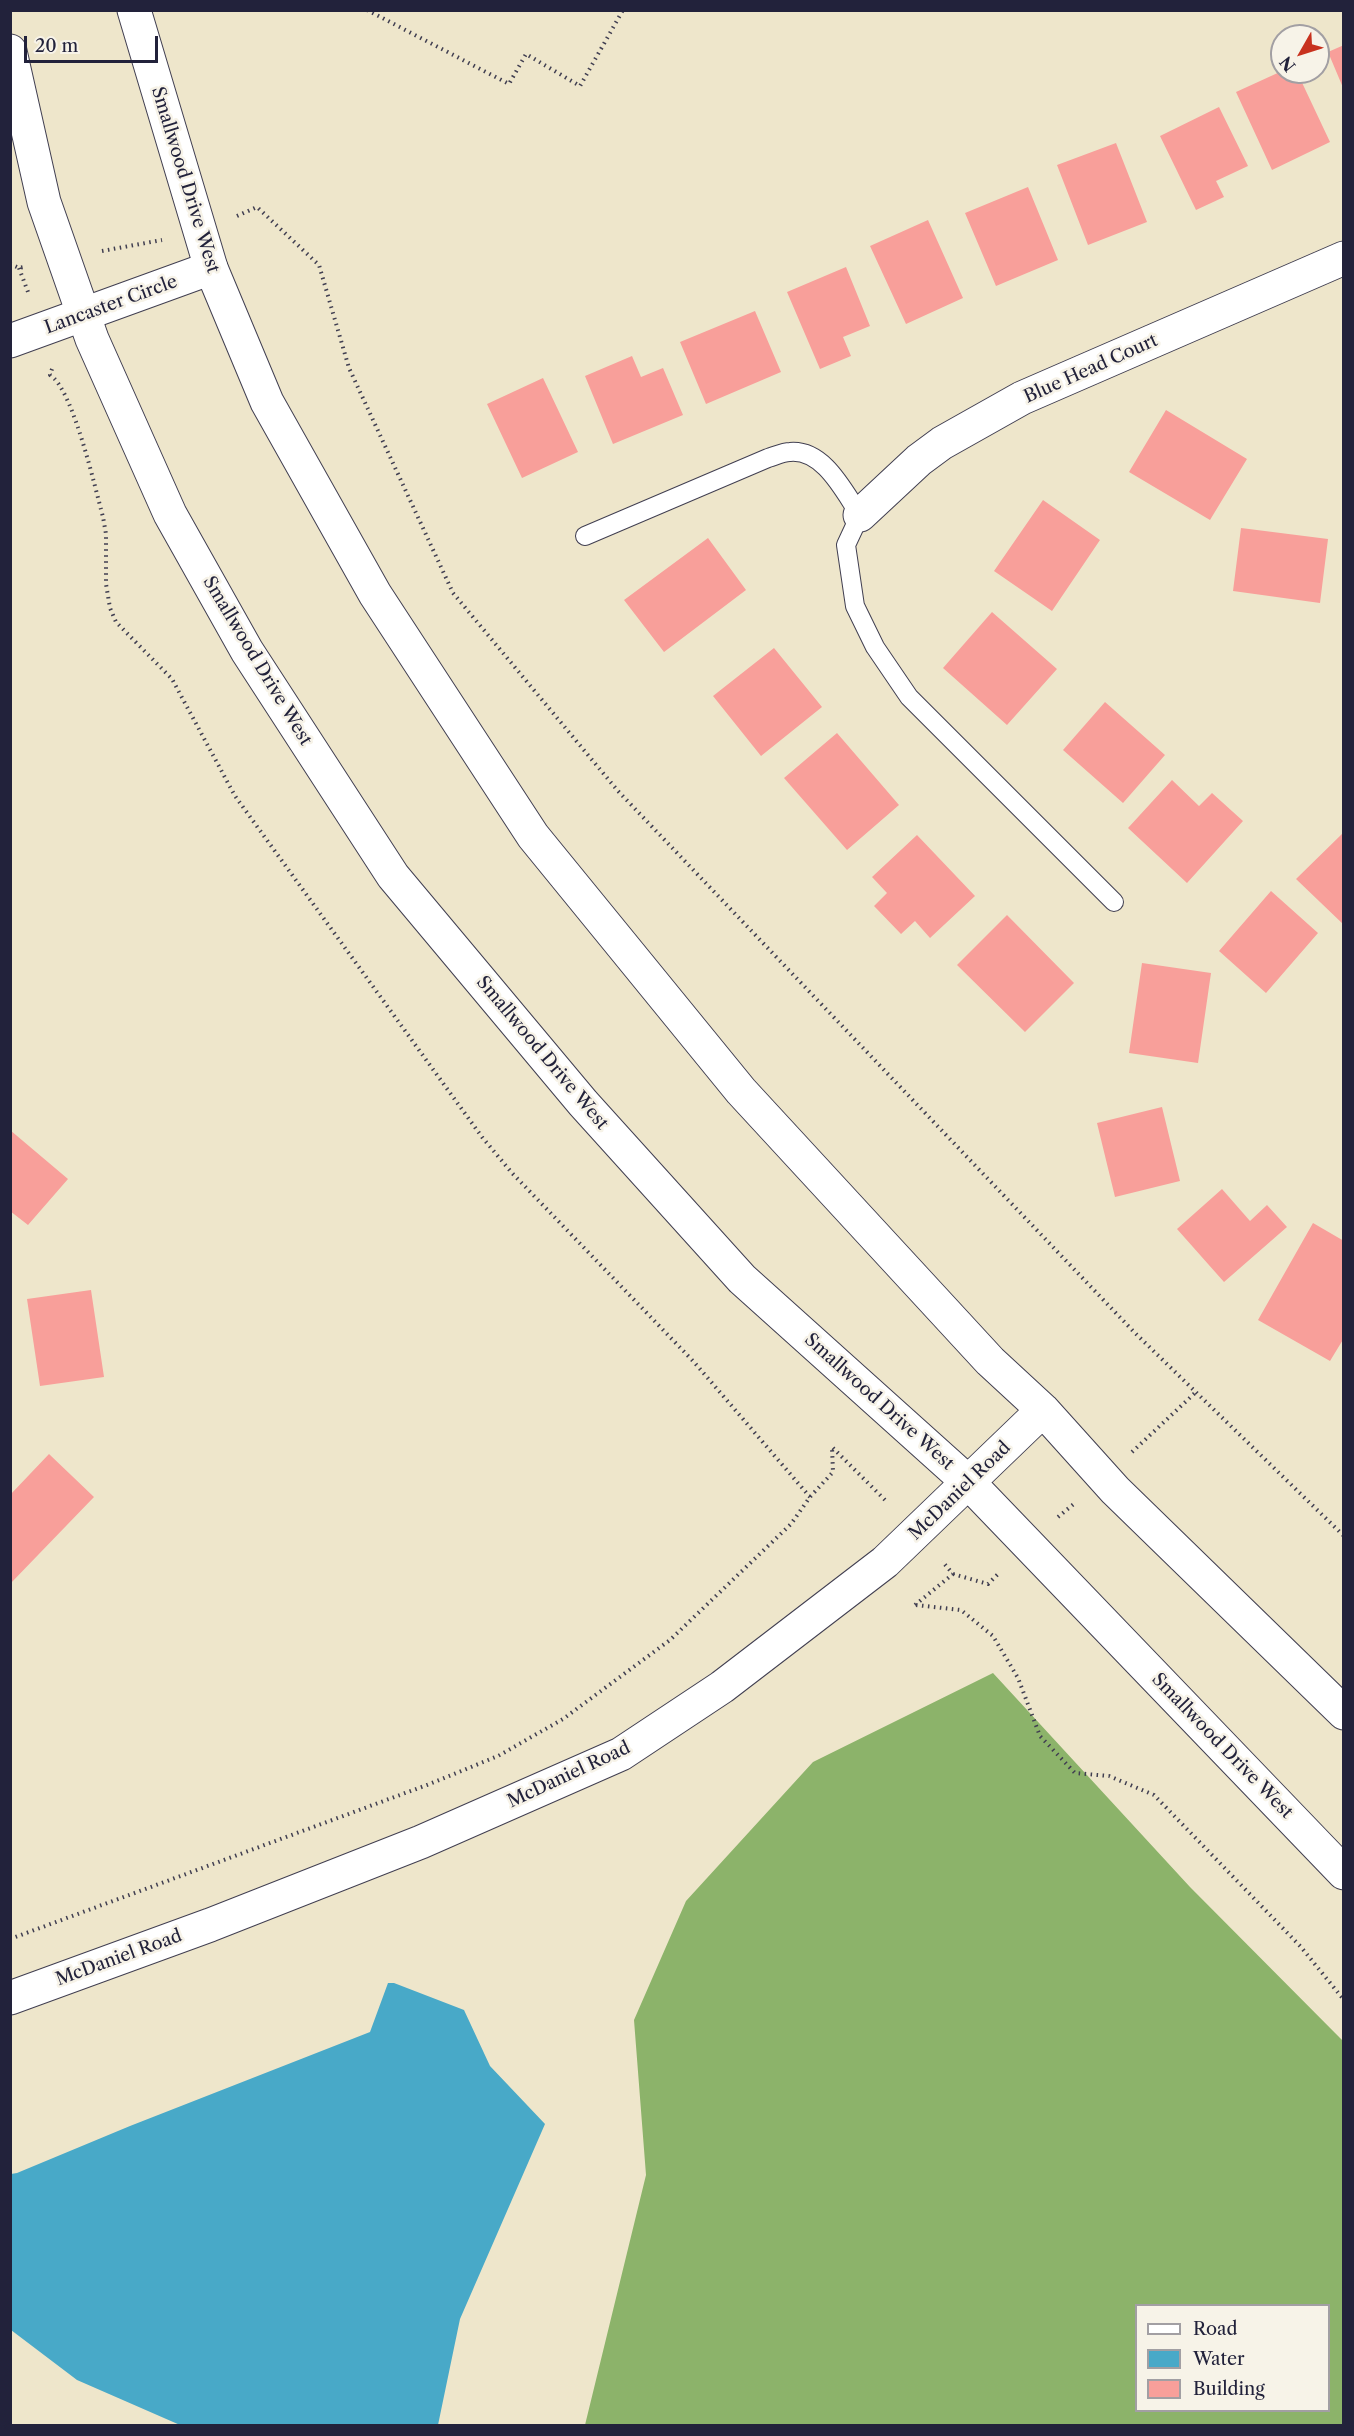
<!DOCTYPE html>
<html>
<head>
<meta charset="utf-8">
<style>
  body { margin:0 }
  #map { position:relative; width:1354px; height:2436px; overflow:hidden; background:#eee6cb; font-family:"Libre Caslon Text",serif }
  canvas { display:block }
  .frame { position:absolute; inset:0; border:12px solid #22223b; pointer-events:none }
  .legend { position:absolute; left:1135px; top:2304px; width:195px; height:108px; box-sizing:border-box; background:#f7f3e8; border:2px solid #a29fa3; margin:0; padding:8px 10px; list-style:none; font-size:18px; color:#22223b }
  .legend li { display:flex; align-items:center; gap:12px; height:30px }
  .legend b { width:30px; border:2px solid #a29fa3 }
  .north { position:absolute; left:1270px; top:24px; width:60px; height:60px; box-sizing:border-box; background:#f7f3e8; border:2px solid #a29fa3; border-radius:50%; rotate:231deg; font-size:16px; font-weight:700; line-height:24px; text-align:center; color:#22223b }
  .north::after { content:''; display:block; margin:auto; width:21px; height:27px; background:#c8321e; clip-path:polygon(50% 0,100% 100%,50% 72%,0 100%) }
  .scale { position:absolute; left:24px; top:36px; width:134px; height:27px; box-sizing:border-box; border:3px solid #22223b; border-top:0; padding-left:8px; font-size:18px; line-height:21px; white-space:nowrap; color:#22223b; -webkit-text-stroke:4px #f7f3e8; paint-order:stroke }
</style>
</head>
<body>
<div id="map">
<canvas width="1354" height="2436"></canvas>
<div class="frame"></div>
<ul class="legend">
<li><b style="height:8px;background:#fff"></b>Road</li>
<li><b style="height:16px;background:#48a9c8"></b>Water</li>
<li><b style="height:16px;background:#f89f9a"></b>Building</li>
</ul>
<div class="north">N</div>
<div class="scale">20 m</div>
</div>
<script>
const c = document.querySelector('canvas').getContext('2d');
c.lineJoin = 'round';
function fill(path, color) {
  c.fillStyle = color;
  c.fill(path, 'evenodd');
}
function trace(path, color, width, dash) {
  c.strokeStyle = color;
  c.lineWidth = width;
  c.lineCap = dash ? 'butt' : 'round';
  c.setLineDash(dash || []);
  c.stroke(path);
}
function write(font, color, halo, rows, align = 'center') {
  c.font = font + ' "Libre Caslon Text",serif';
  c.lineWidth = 5;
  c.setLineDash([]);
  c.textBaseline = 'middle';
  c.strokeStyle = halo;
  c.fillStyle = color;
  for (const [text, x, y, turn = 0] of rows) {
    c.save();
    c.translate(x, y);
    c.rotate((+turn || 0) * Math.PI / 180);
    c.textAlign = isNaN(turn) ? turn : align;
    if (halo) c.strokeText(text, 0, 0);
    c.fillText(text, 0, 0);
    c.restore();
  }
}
fill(new Path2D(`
  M993,1673L1190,1887L1343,2041V2425H585L646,2175L634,2020L686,1901L813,1762ZM1136,2306H1328V2410H1136Z`), '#8cb36a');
fill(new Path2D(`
  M388,1983H394L464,2010L490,2066L545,2124L460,2319L438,2425H180L77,2380L11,2330V2174L17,2173L130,2126L370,2032Z`), '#48a9c8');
fill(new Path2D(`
  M1344,45V90L1328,52Z
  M1282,71L1297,72L1330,142L1272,170L1236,92Z
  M1219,107L1248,166L1216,181L1224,197L1196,210L1160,136Z
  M1116,143L1147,222L1088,245L1057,165Z
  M1028,187L1058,260L996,286L965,213Z
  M928,220L963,298L906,324L870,246Z
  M846,267L870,326L843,337L851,356L820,369L787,292Z
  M755,311L781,372L706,404L680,342Z
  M632,356L641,377L663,368L683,415L613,444L585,376Z
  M543,378L578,452L522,478L487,404Z
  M1166,410L1247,459L1210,520L1129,472Z
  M1043,500L1100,540L1052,611L994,571Z
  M1241,528L1328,539L1320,603L1233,591Z
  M708,538L746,590L664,652L624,600Z
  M992,612L1057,669L1007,725L943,668Z
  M774,648L822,707L761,756L713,696Z
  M1105,702L1165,755L1123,803L1063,750Z
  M837,733L899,805L847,850L784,778Z
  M1172,780L1199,806L1212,793L1243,821L1187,883L1128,828Z
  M1344,832V925L1296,879Z
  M917,835L975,896L930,938L915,921L901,934L874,906L887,893L872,877Z
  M1271,891L1318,933L1266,993L1219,951Z
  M1007,915L1074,983L1025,1032L957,965Z
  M1142,963L1211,973L1198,1063L1129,1053Z
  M1162,1107L1180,1181L1115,1197L1097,1123Z
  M10,1130L68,1179L28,1225L10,1211Z
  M1222,1189L1250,1221L1267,1205L1287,1227L1224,1282L1177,1229Z
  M1313,1223L1344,1241V1338L1330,1361L1258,1320Z
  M91,1290L104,1377L40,1386L27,1299Z
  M49,1454L94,1497L10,1584V1495Z`), '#f89f9a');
const lane = new Path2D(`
  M585,536L768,458C775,456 783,452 790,452C824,449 844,492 860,515L846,545L855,606L875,647L909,697L1114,902`);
const street = new Path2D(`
  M10,341L211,268
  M860,515L919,460L942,443L1022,398L1344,258`);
const secondary = new Path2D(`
  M134,10L211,268L267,402L375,594L533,836L741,1091L990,1361L1043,1410L1115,1490L1344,1713
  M10,51L44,202L92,339L170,514L247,651L393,876L583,1103L742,1279L969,1483L1344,1873
  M10,1998L210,1925L421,1842L621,1754L722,1687L885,1562L1043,1410`);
trace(lane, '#413f51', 20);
trace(street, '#413f51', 35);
trace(secondary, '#413f51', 35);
trace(new Path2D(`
  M367,10L509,84L526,54L580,86L623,10
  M237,216L257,207L319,265L349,368L453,593L618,791L1134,1332L1344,1536
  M102,251L162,240
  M10,264L19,268L24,267
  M19,268L28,292
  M52,369L50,375C73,389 95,488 103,517L106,534V584L110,608L116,622L172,679L235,796L482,1137L512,1173L694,1362L810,1497
  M1132,1452L1196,1392
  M1058,1517L1075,1503
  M953,1574L988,1584L1000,1572
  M915,1605L953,1574L942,1561
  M916,1605L961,1610L993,1636L1018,1678L1040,1736L1075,1773L1109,1776L1154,1795L1301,1947L1344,2000
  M10,1939L427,1785L498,1756L563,1719L670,1640L791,1524L810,1497L833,1472L832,1447L888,1503`), '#413f51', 4, [1.5, 4.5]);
trace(lane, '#fff', 18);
trace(street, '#fff', 33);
trace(secondary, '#fff', 33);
write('18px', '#22223b', '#f7f3e8', [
  ["Smallwood Drive West",185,180,73],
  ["Lancaster Circle",111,305,-20],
  ["Blue Head Court",1091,369,-24],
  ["Smallwood Drive West",257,661,59],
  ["Smallwood Drive West",542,1053,50],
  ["Smallwood Drive West",879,1402,42],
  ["McDaniel Road",960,1491,-44],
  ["Smallwood Drive West",1222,1746,46],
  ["McDaniel Road",569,1775,-25],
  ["McDaniel Road",119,1958,-20]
]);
</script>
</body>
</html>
